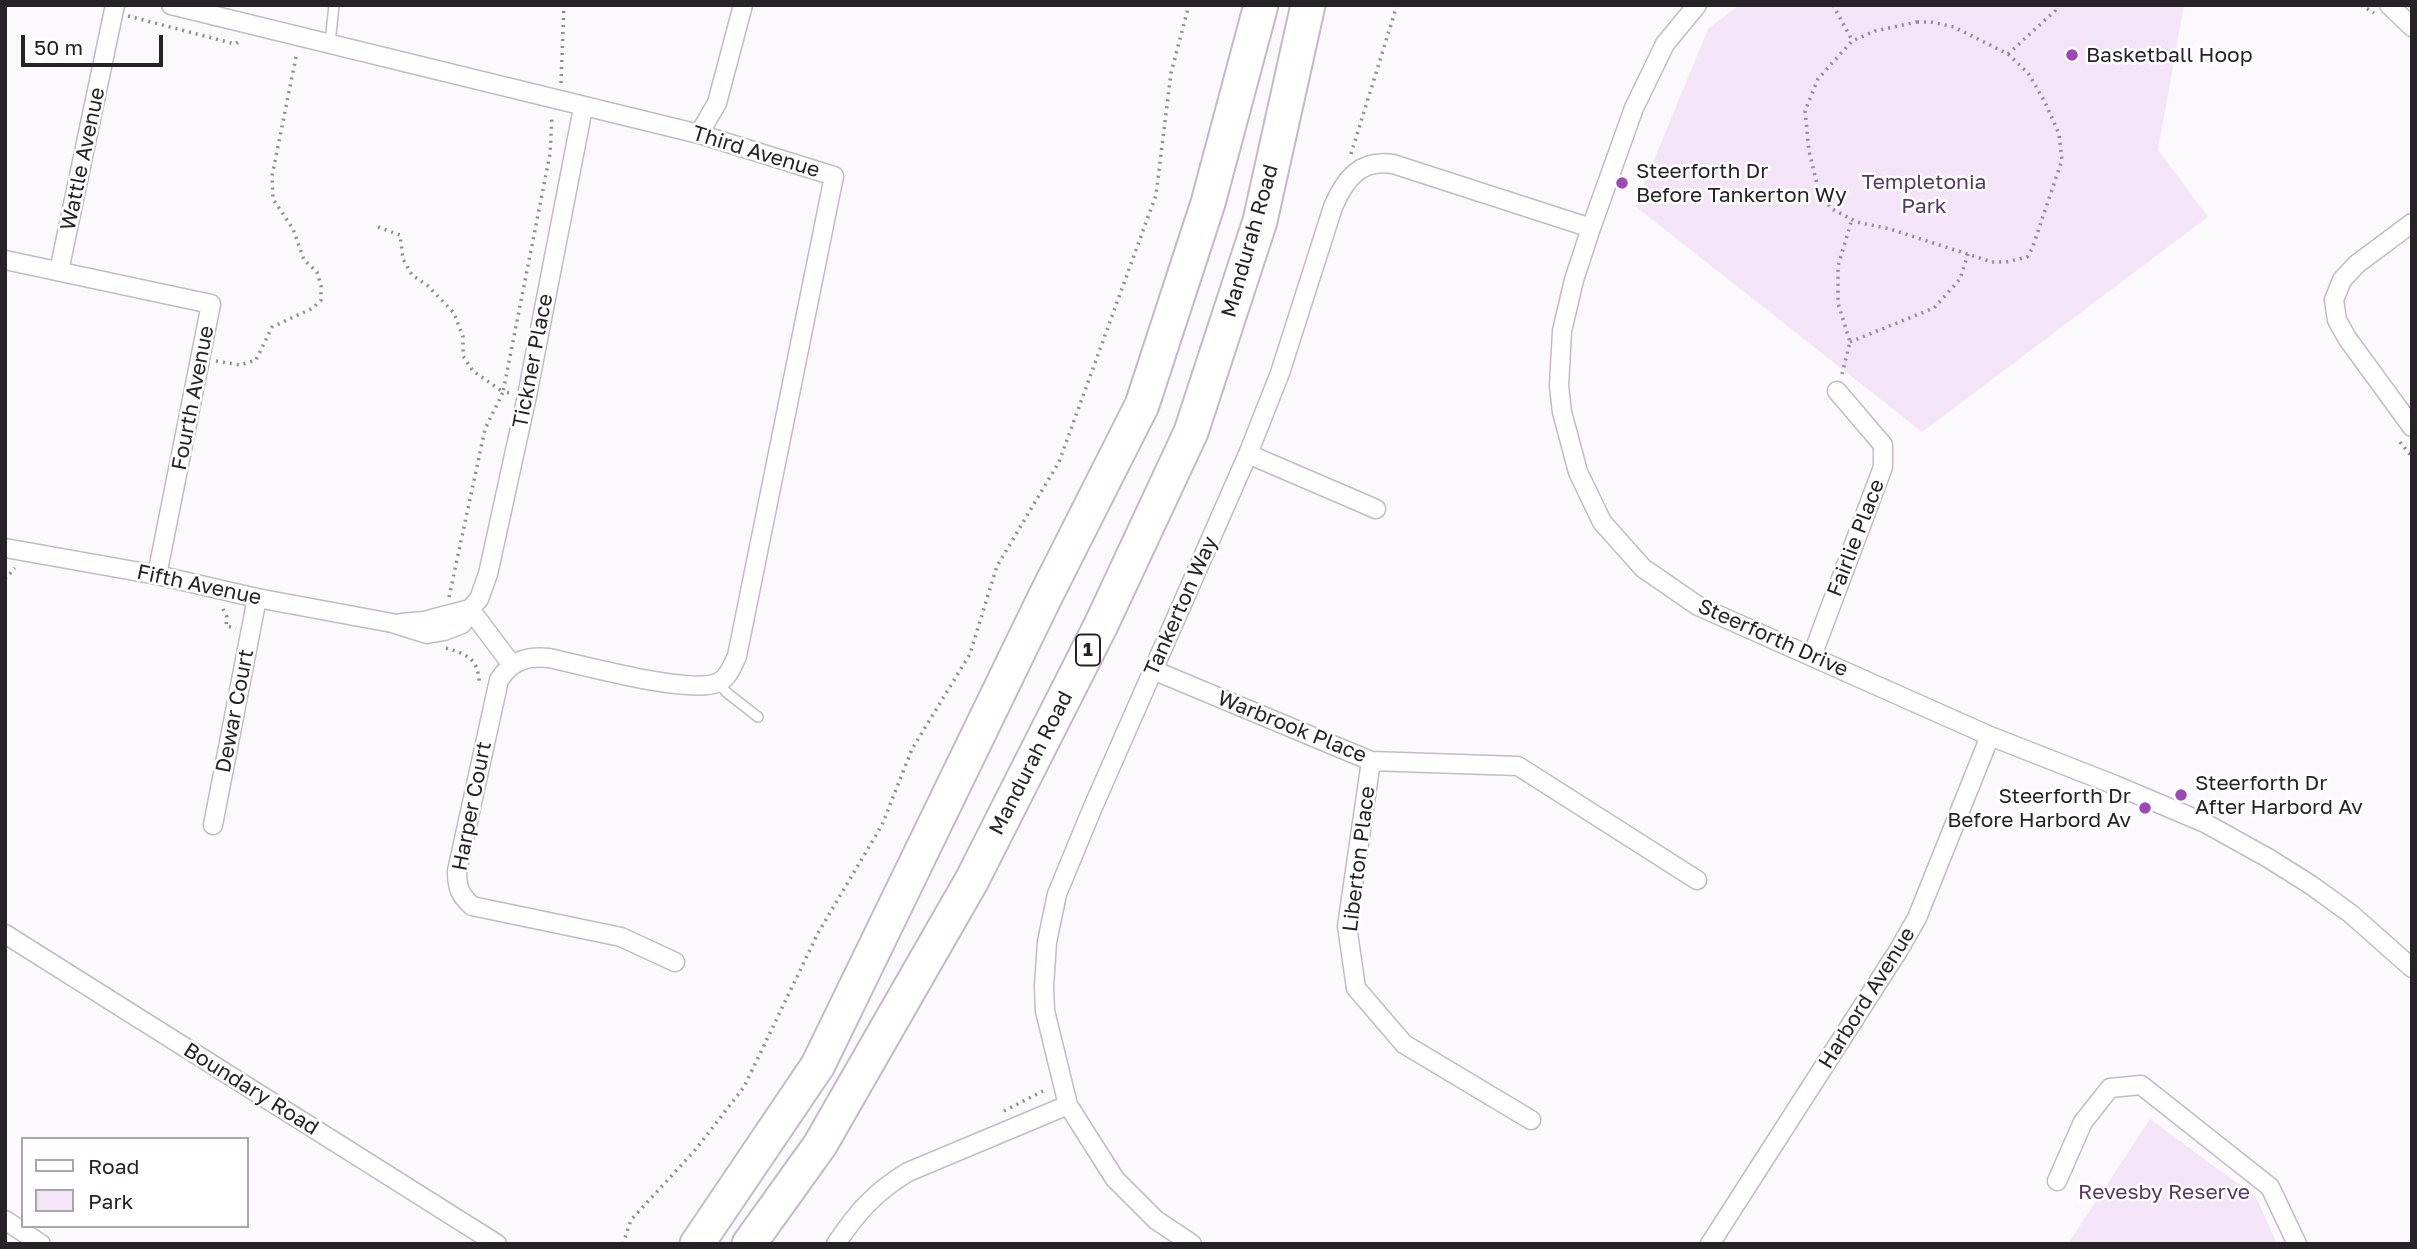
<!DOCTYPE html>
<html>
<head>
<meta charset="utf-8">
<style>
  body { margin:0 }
  #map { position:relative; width:2417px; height:1249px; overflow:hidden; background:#fcf9fd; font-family:"Golos Text",sans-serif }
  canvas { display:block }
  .frame { position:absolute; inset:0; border:7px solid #272228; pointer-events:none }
  .legend { position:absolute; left:21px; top:1137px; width:228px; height:91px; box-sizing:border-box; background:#fff; border:2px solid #a9a7a9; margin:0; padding:9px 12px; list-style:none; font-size:21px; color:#272228 }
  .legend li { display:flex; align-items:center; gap:14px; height:35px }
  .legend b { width:35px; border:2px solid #a9a7a9 }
  .scale { position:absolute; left:21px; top:35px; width:142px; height:32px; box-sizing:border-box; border:4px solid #272228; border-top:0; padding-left:9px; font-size:21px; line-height:24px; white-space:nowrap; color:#272228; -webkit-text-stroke:5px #fff; paint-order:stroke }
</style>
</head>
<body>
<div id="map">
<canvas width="2417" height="1249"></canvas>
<div class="frame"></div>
<ul class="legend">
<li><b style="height:9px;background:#fff"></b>Road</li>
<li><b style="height:19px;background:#f3e4f8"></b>Park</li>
</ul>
<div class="scale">50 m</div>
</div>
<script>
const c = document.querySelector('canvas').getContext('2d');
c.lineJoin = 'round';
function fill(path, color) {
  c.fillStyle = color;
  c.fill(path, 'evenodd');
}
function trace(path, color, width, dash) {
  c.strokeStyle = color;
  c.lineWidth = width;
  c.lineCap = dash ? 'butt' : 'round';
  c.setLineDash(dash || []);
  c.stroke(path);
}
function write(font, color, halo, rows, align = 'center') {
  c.font = font + ' "Golos Text",sans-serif';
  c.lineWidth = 5;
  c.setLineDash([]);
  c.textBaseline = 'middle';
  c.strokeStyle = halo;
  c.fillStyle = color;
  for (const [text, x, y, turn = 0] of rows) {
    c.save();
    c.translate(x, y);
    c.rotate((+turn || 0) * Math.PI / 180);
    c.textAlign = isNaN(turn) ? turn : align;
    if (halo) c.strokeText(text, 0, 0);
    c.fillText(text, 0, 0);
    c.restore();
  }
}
fill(new Path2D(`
  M1739,5H2184L2158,150L2208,217L1922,432L1635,206L1708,29Z
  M2150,1119L2256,1197L2277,1244H2068Z`), '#f3e4f8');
const lane = new Path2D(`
  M330,43L334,5
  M719,682L726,692L758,717`);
const street = new Path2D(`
  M171,5L699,134L834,176L737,656C733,665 728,678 719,682C693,696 582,665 549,658C527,656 512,660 499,680L457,871C457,888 460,895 472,906L621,937L675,962
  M1697,5L1665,44L1634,108L1591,228L1574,280L1562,331L1559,386L1562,412L1578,472L1602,522L1643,568L1698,606L1990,736L2115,785L2205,823L2268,858L2311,885L2351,914L2412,968
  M2389,5L2412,27
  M699,134L717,103L743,5
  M2412,223L2357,264L2342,280L2334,300L2337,320L2347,338L2412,427
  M5,260L211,304L157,575
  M59,271L115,5
  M1248,454L1376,509
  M5,548L157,575L257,598L392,623L427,634L444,631L462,624L470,609L479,599L488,574L527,396L583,108
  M470,609L512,665
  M401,623L424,621L470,609
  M1812,656L1883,467V445L1837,391
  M1153,670L1371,761L1518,766L1697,880
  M1371,761L1347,926L1356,988L1404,1044L1531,1120
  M213,825L257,598
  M5,934L497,1244
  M2057,1181L2083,1122L2110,1088L2141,1085L2270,1187L2297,1244
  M5,1220L41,1244
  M836,1244C857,1212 875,1192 908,1172L1068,1105
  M1192,1244L1156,1220L1115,1179L1068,1105L1045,1011L1044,986L1047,942L1057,894L1093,807L1248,454L1280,373L1333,207C1345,179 1360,159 1393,164L1591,228
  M1710,1244L1898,951L1917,918L1990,736`);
const highway = new Path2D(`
  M697,1244L818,1065L1046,595L1142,405L1208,203L1261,5
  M749,1244L820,1145L972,880L1101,625L1191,432L1260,221L1308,5`);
trace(lane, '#c5b9c9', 12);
trace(street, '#c5b9c9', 21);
trace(highway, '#c5b9c9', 37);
trace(new Path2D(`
  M1833,5L1852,40
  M2361,5L2374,13
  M128,16L235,44L242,40
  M1917,22H1931L1954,27L2008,54L2028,73L2045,102L2059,134L2062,160L2032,249L2027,257L2006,262H1992L1890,229L1857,222L1832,209L1825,201L1818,188L1809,151L1805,111L1818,79L1852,41L1875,31Z
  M2008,54L2055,11L2057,5
  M561,83L564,5
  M1351,154L1397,5
  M378,227L400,235L403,259L412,275L428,286L454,313L463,337V356L473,371L503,392L550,154L552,117
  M1850,342L1934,308L1960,279L1968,254
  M216,361L240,365L256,360L272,327L313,308L321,300V286L317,272L304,260L293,229L273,199L272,176L297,52
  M1842,374L1850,342L1838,303V266L1852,219
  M2400,442L2412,457
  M5,579L15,568
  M449,597L485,429L503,392L510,393
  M223,609L227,617L226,626L236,628
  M446,648C466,654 478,658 479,681
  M1004,1111L1043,1091
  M623,1244L631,1220L696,1149L744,1087L818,933L882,825L912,749L970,654L997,566L1059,462L1156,195L1171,73L1189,5`), '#908c91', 3.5, [2, 5]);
trace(lane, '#fff', 9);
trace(street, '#fff', 18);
trace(highway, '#fff', 33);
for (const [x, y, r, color] of [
  [2072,55,7,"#9d48b7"],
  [1622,183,7,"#9d48b7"],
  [2181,795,7,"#9d48b7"],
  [2145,808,7,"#9d48b7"]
]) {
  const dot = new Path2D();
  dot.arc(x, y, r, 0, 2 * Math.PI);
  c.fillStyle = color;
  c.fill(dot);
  trace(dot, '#fff', 2.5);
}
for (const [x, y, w] of [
  [1088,650,24]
]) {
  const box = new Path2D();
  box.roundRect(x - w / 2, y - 15.5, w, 31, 5);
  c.fillStyle = '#fff';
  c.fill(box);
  trace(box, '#272228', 2);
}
write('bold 19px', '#272228', null, [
  ["1",1088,650]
]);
write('21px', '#272228', '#fff', [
  ["Basketball Hoop",2086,55],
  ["Steerforth Dr",1636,171],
  ["Before Tankerton Wy",1636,195],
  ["Steerforth Dr",2195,783],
  ["After Harbord Av",2195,807],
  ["Steerforth Dr",2131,796,"right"],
  ["Before Harbord Av",2131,820,"right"]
], 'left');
write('21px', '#272228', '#fff', [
  ["Third Avenue",756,152,17],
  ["Wattle Avenue",83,159,-78],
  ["Mandurah Road",1250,241,-74],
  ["Tickner Place",533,361,-79],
  ["Fourth Avenue",193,398,-79],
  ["Fairlie Place",1856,538,-69],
  ["Fifth Avenue",199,585,12],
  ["Tankerton Way",1181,606,-66],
  ["Steerforth Drive",1773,638,24],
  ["Dewar Court",235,711,-79],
  ["Warbrook Place",1292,727,22],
  ["Mandurah Road",1031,763,-63],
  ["Harper Court",472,806,-79],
  ["Liberton Place",1359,859,-83],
  ["Harbord Avenue",1867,998,-58],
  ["Boundary Road",251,1089,32]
]);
write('21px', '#55395f', '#fff', [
  ["Templetonia",1924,182],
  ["Park",1924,206],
  ["Revesby Reserve",2164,1192]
]);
</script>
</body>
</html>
